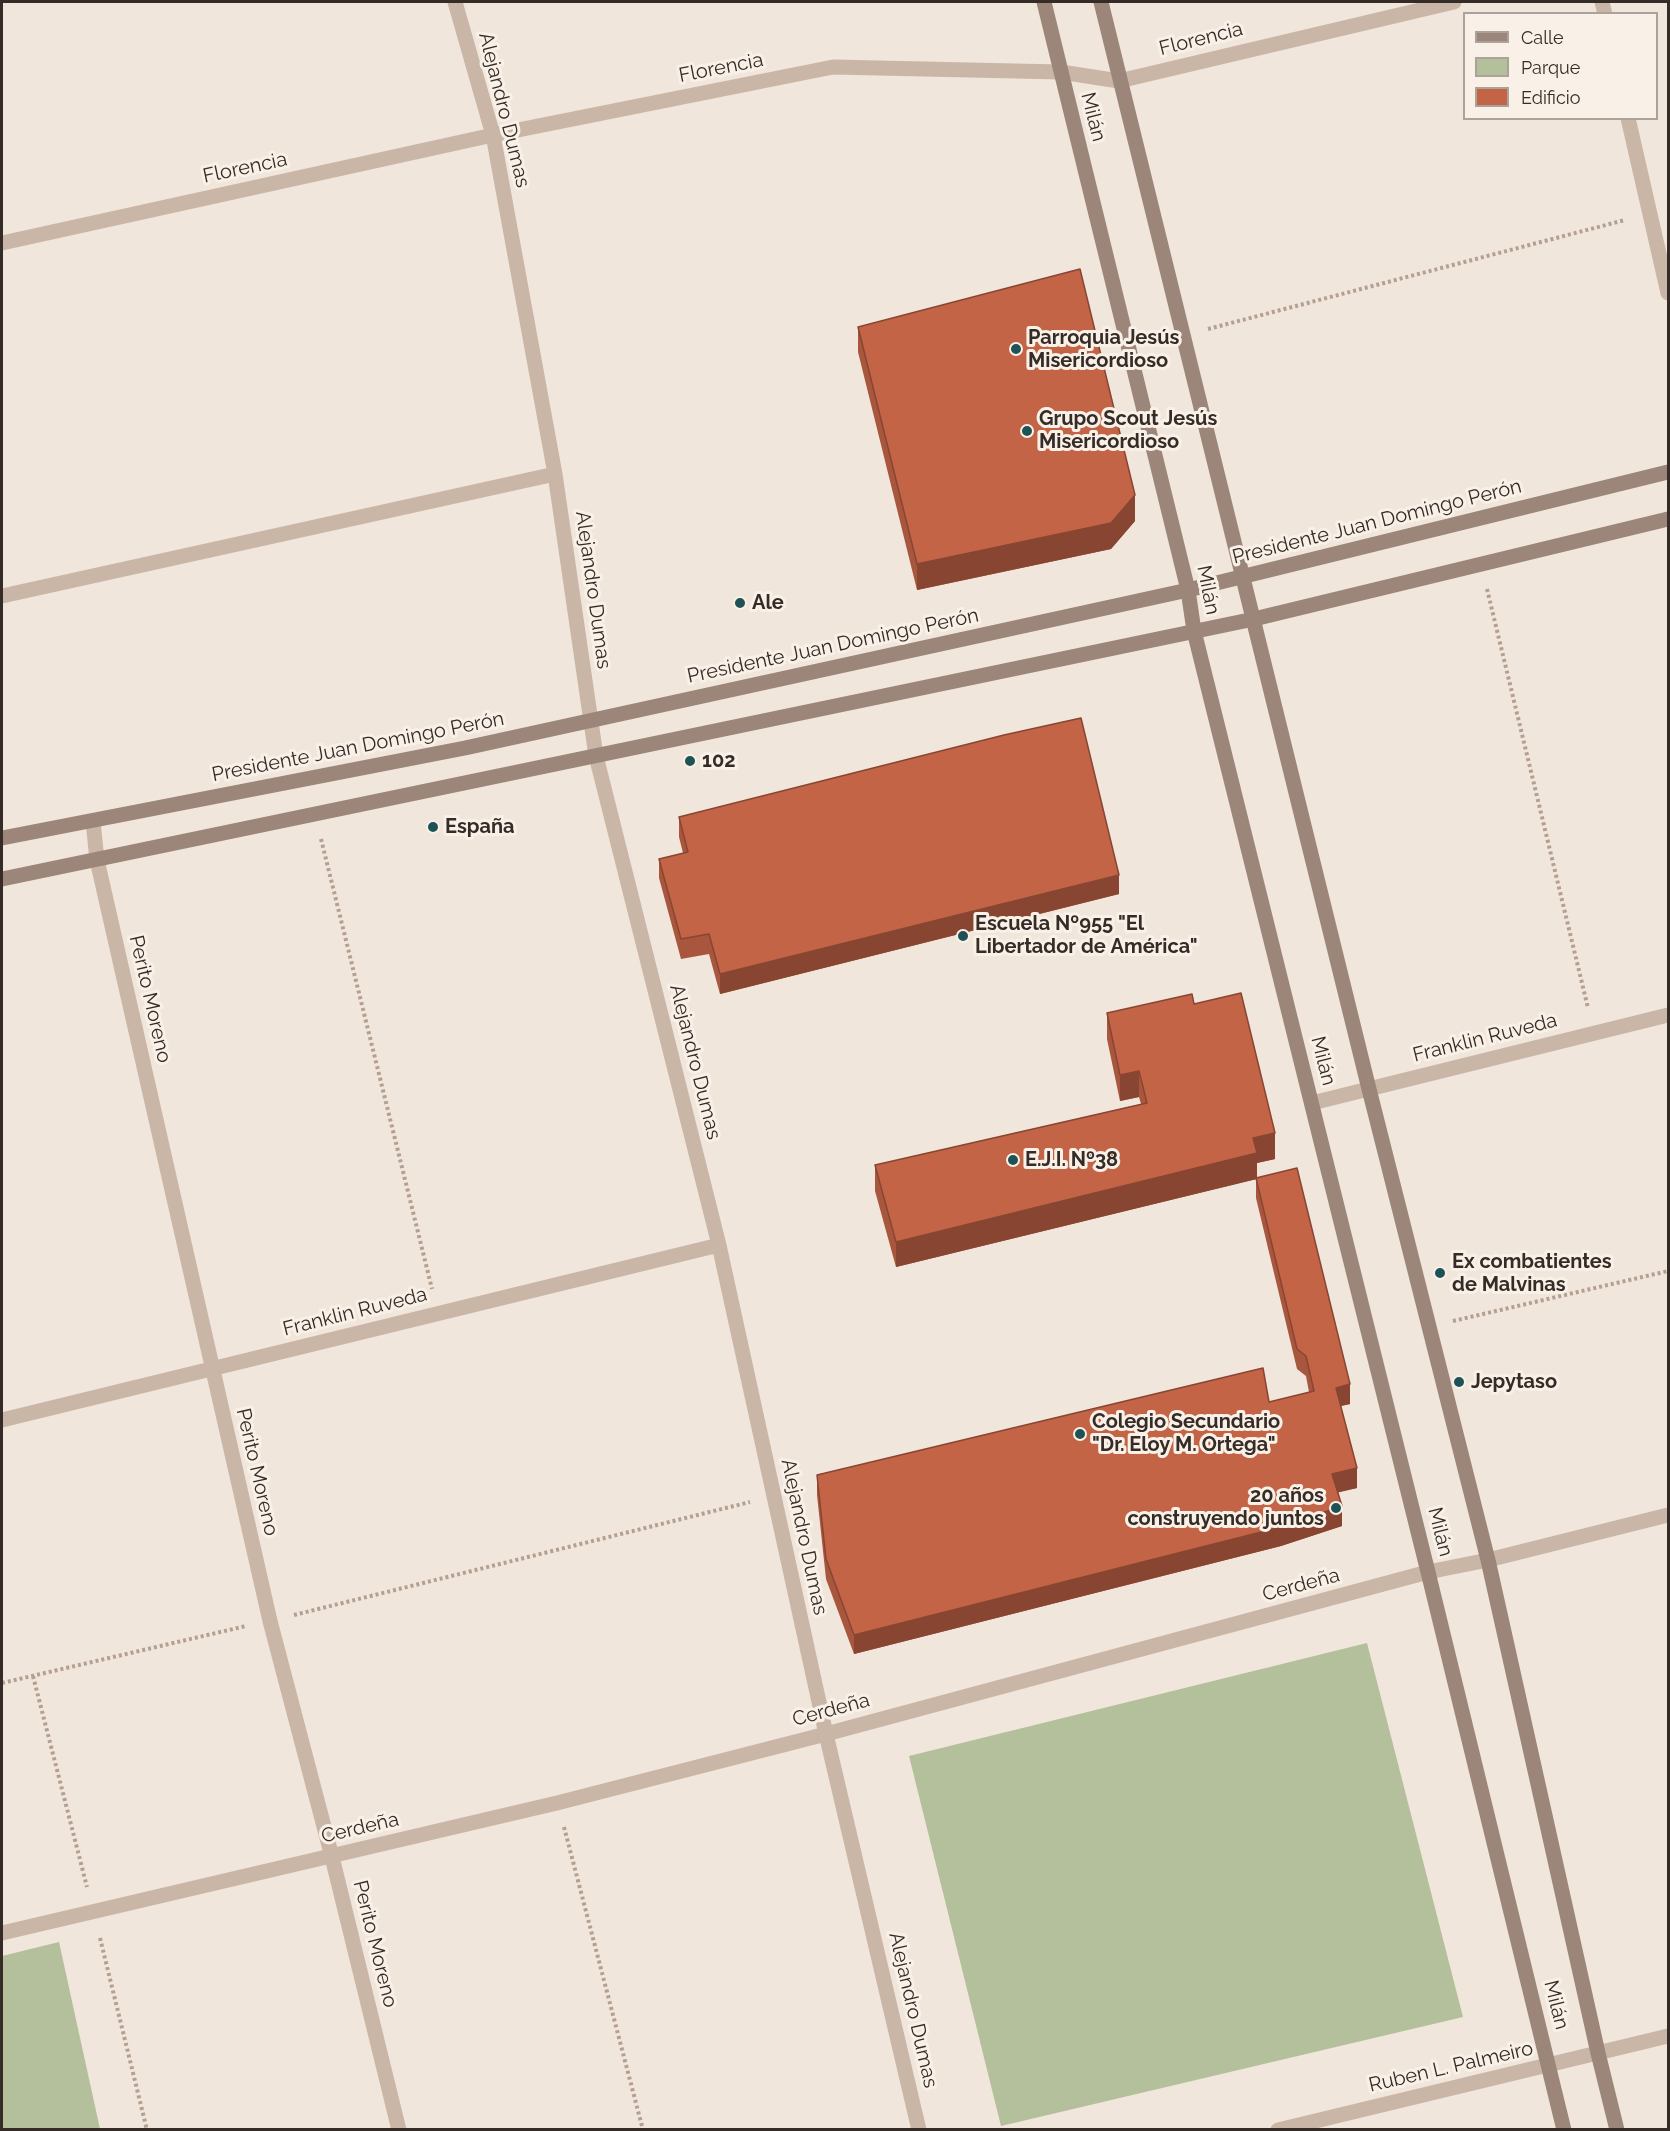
<!DOCTYPE html>
<html>
<head>
<meta charset="utf-8">
<style>
  body { margin:0 }
  #map { position:relative; width:1670px; height:2131px; overflow:hidden; background:#f1e6db; font-family:Raleway,sans-serif }
  canvas { display:block }
  .frame { position:absolute; inset:0; border:3px solid #352c27; pointer-events:none }
  .legend { position:absolute; left:1463px; top:12px; width:195px; height:108px; box-sizing:border-box; background:#f9f1e7; border:2px solid #aba29a; margin:0; padding:8px 10px; list-style:none; font-size:18px; color:#352c27 }
  .legend li { display:flex; align-items:center; gap:12px; height:30px }
  .legend b { width:30px; border:2px solid #aba29a }
</style>
</head>
<body>
<div id="map">
<canvas width="1670" height="2131"></canvas>
<div class="frame"></div>
<ul class="legend">
<li><b style="height:8px;background:#9c8579"></b>Calle</li>
<li><b style="height:16px;background:#b4c09b"></b>Parque</li>
<li><b style="height:16px;background:#c36447"></b>Edificio</li>
</ul>
</div>
<script>
const c = document.querySelector('canvas').getContext('2d');
c.lineJoin = 'round';
function fill(path, color) {
  c.fillStyle = color;
  c.fill(path, 'evenodd');
}
function trace(path, color, width, dash) {
  c.strokeStyle = color;
  c.lineWidth = width;
  c.lineCap = dash ? 'butt' : 'round';
  c.setLineDash(dash || []);
  c.stroke(path);
}
function write(font, color, halo, rows, align = 'center') {
  c.font = font + ' Raleway,sans-serif';
  c.lineWidth = 6;
  c.setLineDash([]);
  c.textBaseline = 'middle';
  c.strokeStyle = halo;
  c.fillStyle = color;
  for (const [text, x, y, turn = 0] of rows) {
    c.save();
    c.translate(x, y);
    c.rotate((+turn || 0) * Math.PI / 180);
    c.textAlign = isNaN(turn) ? turn : align;
    if (halo) c.strokeText(text, 0, 0);
    c.fillText(text, 0, 0);
    c.restore();
  }
}
fill(new Path2D(`
  M1367,1643L1463,2017L1001,2126L909,1756Z
  M59,1942L100,2129H2V1956Z`), '#b4c09b');
trace(new Path2D(`
  M1208,329L1625,220
  M1487,589L1588,1008
  M321,839L432,1289
  M1453,1321L1668,1271
  M294,1615L750,1502
  M33,1676L87,1887
  M2,1683L246,1626
  M564,1827L643,2130
  M100,1938L147,2130`), '#b4a091', 4, [3, 3]);
trace(new Path2D(`
  M455,2L493,135L555,474L596,756L719,1245L826,1734L919,2130
  M1602,2L1605,14
  M1628,118L1668,293
  M2,243L493,135L833,67L1061,72L1119,81L1454,2
  M2,596L555,474
  M93,821L97,860L270,1621L332,1857L399,2130
  M1312,1103L1668,1015
  M2,1420L719,1245
  M2,1933L557,1803L826,1734L1428,1572L1488,1560L1668,1515
  M1278,2130L1668,2036`), '#c9b6a7', 15);
trace(new Path2D(`
  M1044,2L1188,590L1194,631L1428,1572L1564,2130
  M1101,2L1369,1089L1488,1560L1598,2053L1617,2130
  M2,838L465,748L1188,590L1668,472
  M2,879L1254,619L1668,519`), '#9c8579', 15);
fill(new Path2D(`
  M858,327L1135,521L1111,549L917,590L858,352Z
  M679,817L1119,894L720,994L709,954L681,959L659,878V859L683,853L679,837Z
  M1194,1004L1275,1159L1257,1163V1178L1350,1404L1341,1406L1357,1488L1337,1492L1342,1526L1281,1546L854,1654L826,1579L817,1495V1475L1269,1402L1309,1392L1306,1376L1297,1369L1256,1198V1179L896,1267L875,1191V1165L1141,1104L1139,1097L1120,1101L1107,1039V1013Z`), '#a8563d');
fill(new Path2D(`
  M1135,495V521L1111,549L917,590V564Z
  M1119,875V894L720,994V974Z
  M1139,1071V1097L1120,1101V1075Z
  M1275,1133V1159L1257,1163V1179L896,1267V1242L1253,1138Z
  M1350,1384V1404L1336,1407V1388Z
  M1357,1468V1488L1332,1494V1474Z
  M1342,1506V1526L1281,1546L854,1654V1635Z`), '#884632');
const building = new Path2D(`
  M1080,269L1135,495L1111,523L917,564L858,327Z
  M1081,718L1119,875L720,974L709,934L681,939L659,859L688,852L679,817L1004,735Z
  M1241,993L1275,1133L1253,1138L1257,1153L896,1242L875,1165L1147,1103L1139,1071L1120,1075L1107,1013L1192,994L1194,1004Z
  M1297,1168L1350,1384L1336,1388L1357,1468L1332,1474L1342,1506L1281,1527L854,1635L826,1559L817,1475L1263,1368L1269,1402L1314,1391L1306,1356L1297,1349L1256,1178Z`);
fill(building, '#c36447');
trace(building, '#884632', 1.5);
for (const [x, y, r, color] of [
  [1016,349,6,"#1e5256"],
  [1027,431,6,"#1e5256"],
  [740,603,6,"#1e5256"],
  [690,761,6,"#1e5256"],
  [433,827,6,"#1e5256"],
  [963,936,6,"#1e5256"],
  [1013,1160,6,"#1e5256"],
  [1440,1273,6,"#1e5256"],
  [1459,1382,6,"#1e5256"],
  [1080,1434,6,"#1e5256"],
  [1336,1508,6,"#1e5256"]
]) {
  const dot = new Path2D();
  dot.arc(x, y, r, 0, 2 * Math.PI);
  c.fillStyle = color;
  c.fill(dot);
  trace(dot, '#f9f1e7', 2);
}
write('20px', '#352c27', '#f9f1e7', [
  ["Florencia",1201,39,-14],
  ["Florencia",721,68,-11],
  ["Alejandro Dumas",504,110,76],
  ["Milán",1093,117,76],
  ["Florencia",245,168,-12],
  ["Presidente Juan Domingo Perón",1377,522,-14],
  ["Alejandro Dumas",593,590,82],
  ["Milán",1208,590,79],
  ["Presidente Juan Domingo Perón",833,646,-12],
  ["Presidente Juan Domingo Perón",358,747,-11],
  ["Perito Moreno",150,999,77],
  ["Franklin Ruveda",1485,1038,-14],
  ["Milán",1323,1061,76],
  ["Alejandro Dumas",695,1062,76],
  ["Franklin Ruveda",355,1312,-14],
  ["Perito Moreno",257,1472,77],
  ["Milán",1440,1532,76],
  ["Alejandro Dumas",804,1537,78],
  ["Cerdeña",1301,1585,-15],
  ["Cerdeña",831,1710,-15],
  ["Cerdeña",360,1828,-13],
  ["Perito Moreno",375,1944,76],
  ["Milán",1556,2005,76],
  ["Alejandro Dumas",913,2010,77],
  ["Ruben L. Palmeiro",1451,2067,-13]
]);
write('bold 20px', '#352c27', '#f9f1e7', [
  ["Parroquia Jesús",1028,338],
  ["Misericordioso",1028,361],
  ["Grupo Scout Jesús",1039,419],
  ["Misericordioso",1039,442],
  ["Ale",752,603],
  ["102",702,761],
  ["España",445,827],
  ["Escuela Nº955 \"El",975,924],
  ["Libertador de América\"",975,947],
  ["E.J.I. Nº38",1025,1160],
  ["Ex combatientes",1452,1262],
  ["de Malvinas",1452,1285],
  ["Jepytaso",1471,1382],
  ["Colegio Secundario",1092,1422],
  ["\"Dr. Eloy M. Ortega\"",1092,1445],
  ["20 años",1324,1496,"right"],
  ["construyendo juntos",1324,1519,"right"]
], 'left');
</script>
</body>
</html>
